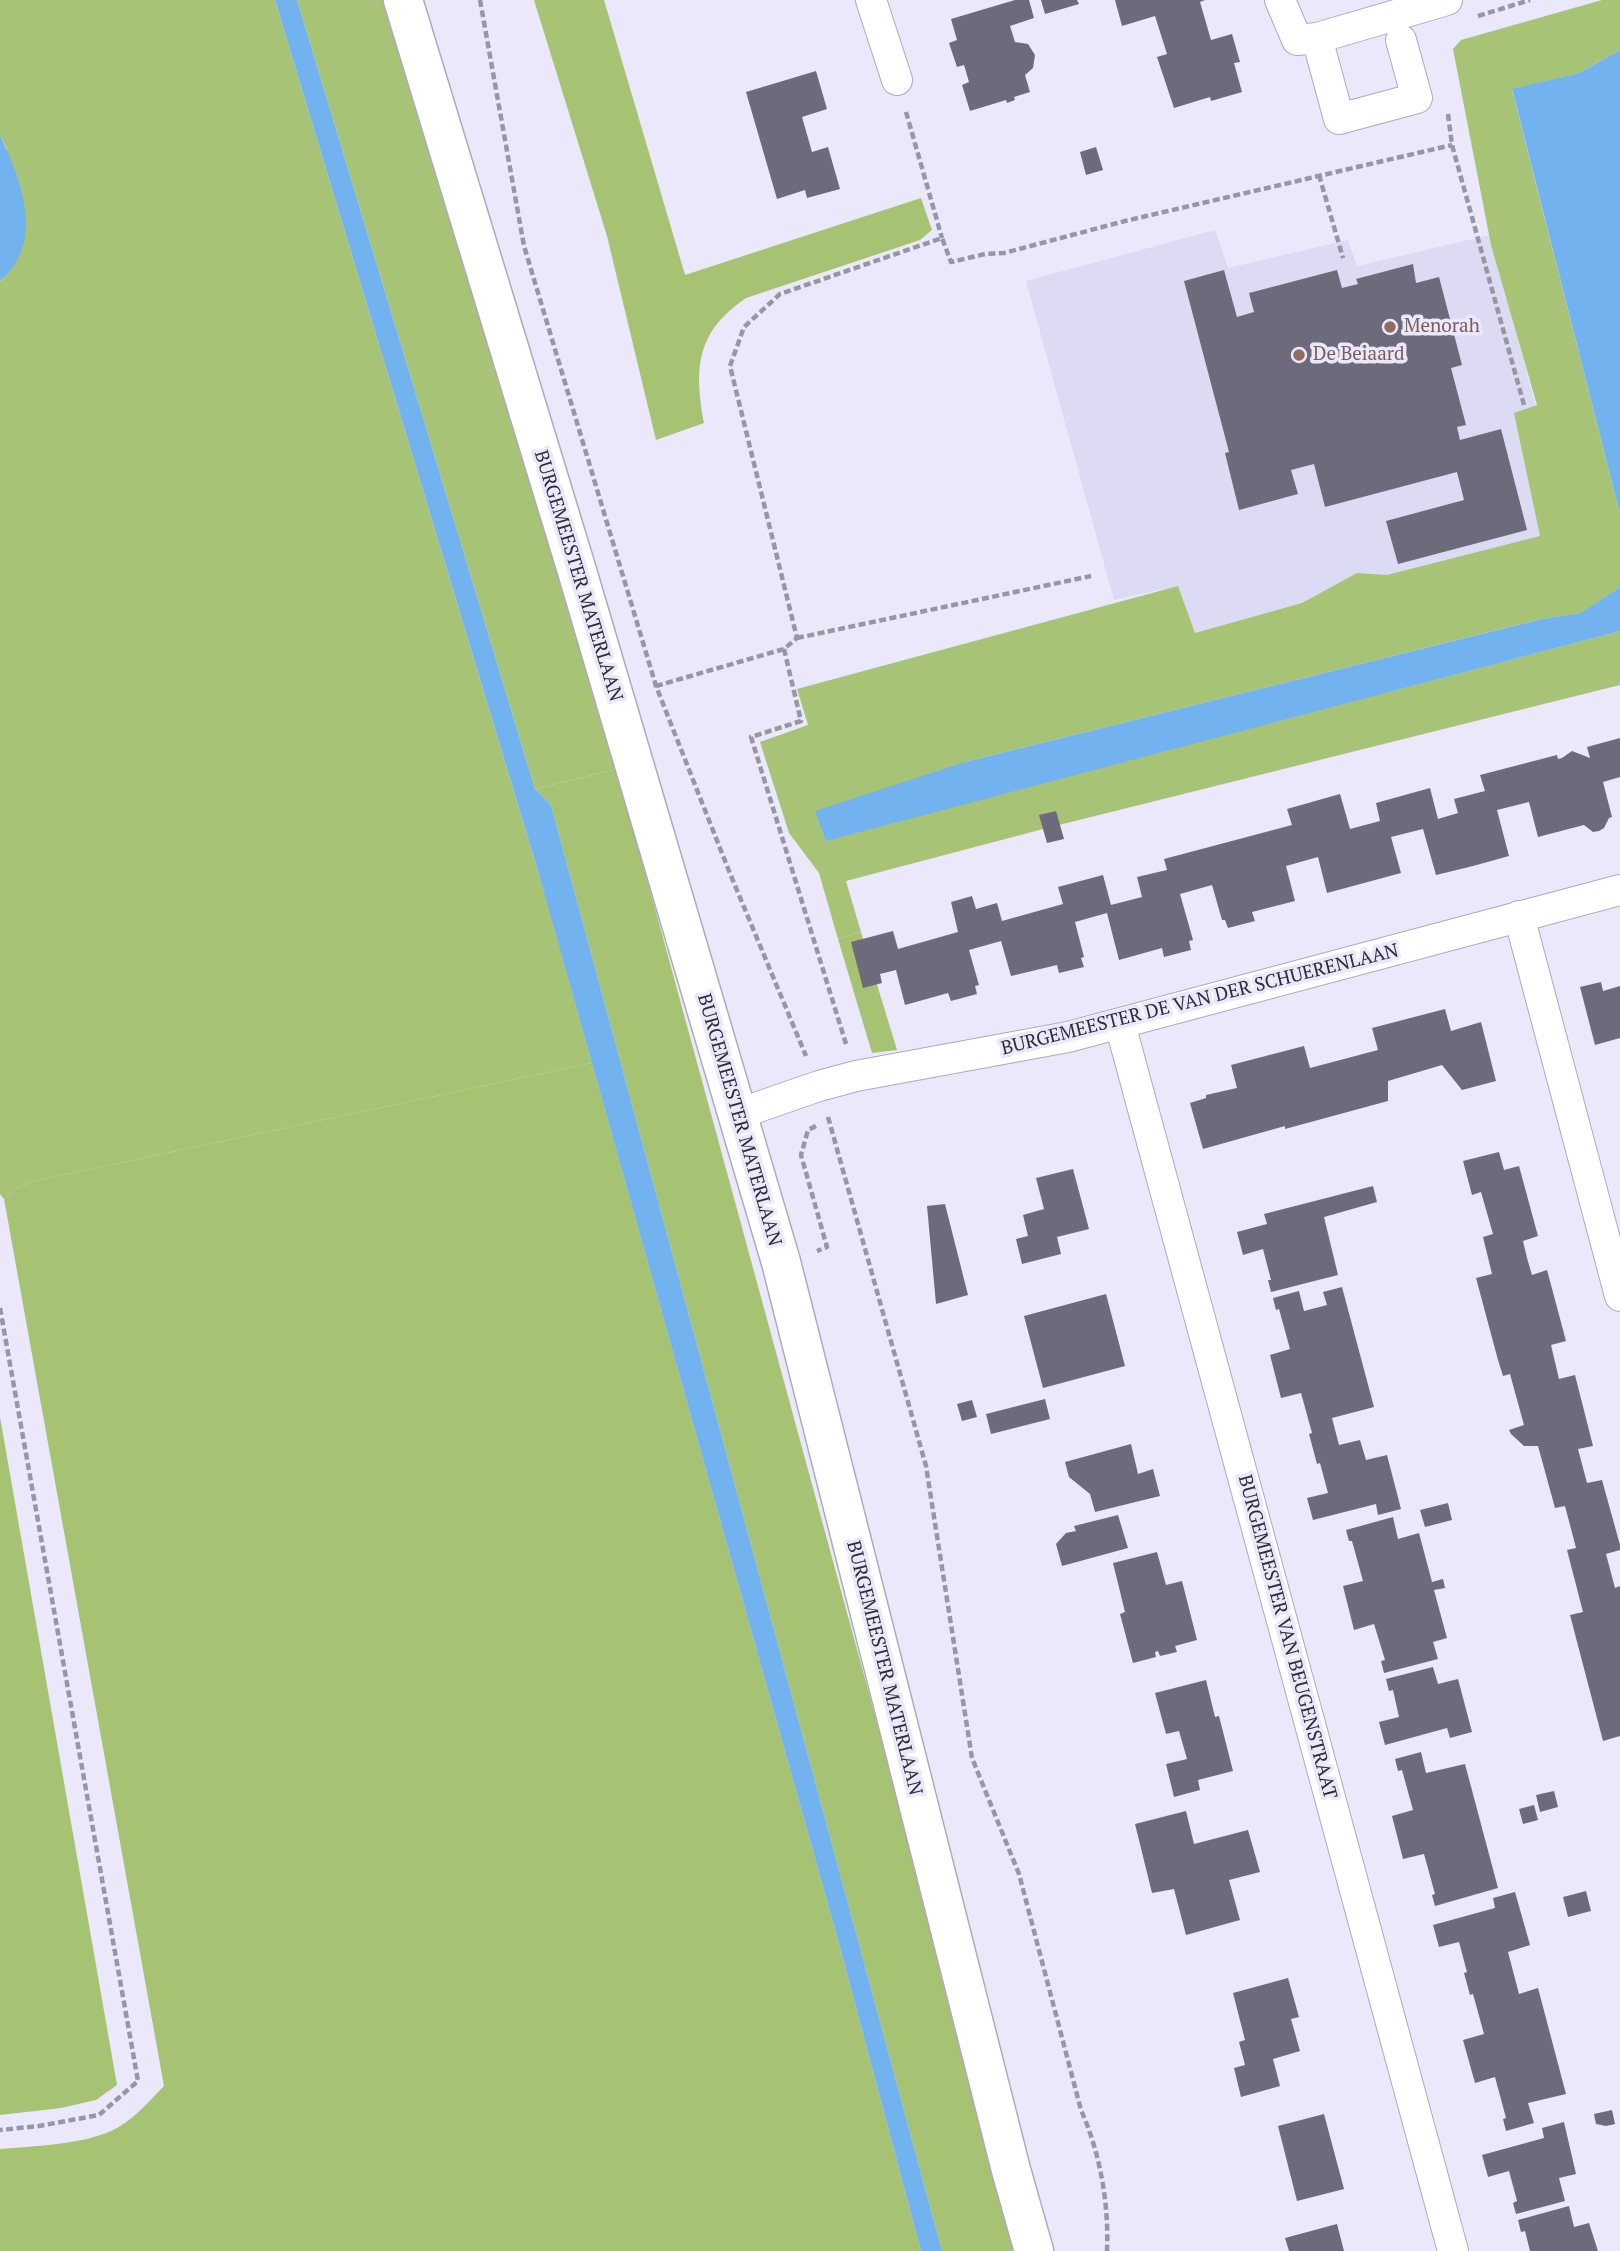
<!DOCTYPE html>
<html>
<head>
<meta charset="utf-8">
<style>
  body { margin:0 }
  canvas { display:block; background:#eae8fa }
</style>
</head>
<body>
<canvas width="1620" height="2251"></canvas>
<script>
const c = document.querySelector('canvas').getContext('2d');
c.lineJoin = 'round';
function fill(path, color) {
  c.fillStyle = color;
  c.fill(path, 'evenodd');
}
function trace(path, color, width, dash) {
  c.strokeStyle = color;
  c.lineWidth = width;
  c.lineCap = dash ? 'butt' : 'round';
  c.setLineDash(dash || []);
  c.stroke(path);
}
function write(font, color, halo, rows, align = 'center') {
  c.font = font + ' "PT Serif",serif';
  c.lineWidth = 7;
  c.setLineDash([]);
  c.textBaseline = 'middle';
  c.strokeStyle = halo;
  c.fillStyle = color;
  for (const [text, x, y, turn = 0] of rows) {
    c.save();
    c.translate(x, y);
    c.rotate((+turn || 0) * Math.PI / 180);
    c.textAlign = isNaN(turn) ? turn : align;
    if (halo) c.strokeText(text, 0, 0);
    c.fillText(text, 0, 0);
    c.restore();
  }
}
fill(new Path2D(`
  M1215,230L1228,268L1348,240L1357,266L1490,235L1536,407L1541,537L1180,640L1164,589L1114,600L1026,281Z`), '#dddaf3');
fill(new Path2D(`
  M0,0H275L544,891L592,1063L35,1181L16,1189L4,1199L0,1194V281L2,280L7,149L0,135Z
  M297,0H384L617,769L535,789Z
  M1602,0H1620V50L1579,73L1512,90L1620,514V587L1582,613L1542,619L965,762L826,840L1620,631V685L1047,828L846,881L861,932L838,939L819,873L789,833L760,742L808,725L797,689L1178,586L1195,633L1302,603L1357,573L1387,575L1540,536L1514,413L1537,405L1491,245L1453,49L1461,40Z`), '#a7c476');
fill(new Path2D(`
  M534,0H604L685,275L921,198L932,230L920,240L746,298C696,332 694,368 704,423L656,440L607,236Z
  M617,769L1021,2251H942L551,805L535,789Z
  M861,932L897,1050L872,1053L838,939Z
  M592,1063L838,1940L921,2251H0V2149C35,2146 76,2145 109,2132C131,2123 148,2102 164,2086L4,1199L16,1189L35,1181Z
  M0,1417L117,2085L96,2100L61,2108L0,2115Z`), '#a5c373');
fill(new Path2D(`
  M275,0H297L535,789L551,805L942,2251H921L838,1940L538,871Z
  M1620,50V514L1512,89L1579,73Z
  M0,135C21,179 46,243 0,281Z
  M1620,587V631L826,841L815,811L965,762L1542,619L1581,613Z`), '#72b2ef');
fill(new Path2D(`
  M1015,0H1029L1034,18L1010,26L1015,42L1028,44L1035,55L1033,68L1025,75L1030,92L1014,97L1015,100L1007,103L1006,100L970,111L962,85L969,82L964,65L957,67L949,43L957,40L951,19Z
  M1041,0H1077L1079,4L1045,14Z
  M1115,0H1205L1200,2L1211,40L1232,34L1240,62L1234,63L1242,92L1211,101L1210,97L1174,108L1157,57L1167,54L1155,16L1122,26Z
  M816,71L827,109L802,117L812,152L828,147L840,189L807,198L805,190L777,199L746,92Z
  M1096,147L1103,170L1086,175L1080,152Z
  M1413,264L1416,283L1439,277L1462,365L1451,368L1466,425L1457,427L1460,440L1501,429L1527,530L1398,564L1386,521L1464,500L1457,472L1325,507L1314,464L1291,470L1298,494L1239,510L1225,453L1229,452L1184,281L1224,270L1237,317L1254,312L1249,293L1337,270L1342,288L1358,284L1356,279Z
  M1620,738V777L1603,782L1612,817L1609,818L1604,828L1599,831L1593,832L1584,825L1538,837L1529,802L1497,810L1509,856L1473,866L1436,875L1423,829L1391,837L1401,873L1327,893L1318,857L1286,866L1295,901L1252,912L1255,921L1228,928L1225,920H1222L1212,885L1180,894L1193,940L1189,941L1191,950L1164,957L1162,948L1119,960L1107,913L1075,922L1084,957L1081,958L1084,967L1059,973L1057,965L1011,976L1001,941L969,950L979,985L975,986L977,994L951,1001L948,993L905,1005L896,970L880,974L882,983L863,988L851,942L893,931L898,949L958,932L951,902L972,896L976,909L997,903L1002,921L1063,904L1058,887L1103,875L1111,905L1142,897L1137,877L1167,870L1164,859L1292,825L1287,809L1340,794L1350,829L1380,821L1376,803L1430,788L1438,819L1458,813L1454,799L1485,791L1480,775L1557,755L1558,759L1562,758L1572,751L1590,758L1587,747Z
  M1056,811L1064,839L1047,843L1039,815Z
  M1601,982L1603,991L1620,986V1038L1595,1045L1580,987Z
  M1445,1009L1451,1031L1481,1022L1496,1081L1462,1090L1442,1065L1388,1081V1101L1285,1129V1126L1203,1149L1190,1103L1206,1098V1095L1237,1088L1231,1065L1304,1046L1310,1068L1378,1050L1372,1028Z
  M1499,1152L1504,1170L1519,1166L1538,1236L1523,1241L1527,1258L1532,1275L1547,1270L1566,1341L1551,1345L1559,1379L1575,1375L1593,1446L1578,1449L1587,1483L1602,1480L1620,1545V1550L1606,1554L1615,1588L1620,1586V1736L1603,1741L1570,1615L1583,1612L1567,1550L1576,1548L1565,1506L1555,1508L1538,1446H1524L1511,1434L1509,1430L1524,1425L1510,1374L1503,1376L1498,1360L1476,1278L1492,1274L1483,1237L1493,1234L1481,1192L1472,1195L1463,1161Z
  M1073,1169L1089,1229L1057,1237L1061,1254L1022,1264L1016,1239L1028,1236L1023,1215L1044,1209L1036,1178Z
  M1373,1186L1377,1202L1324,1217L1338,1275L1271,1292L1268,1280H1271L1263,1249L1243,1255L1237,1232L1267,1224L1264,1214Z
  M945,1204L968,1295L936,1304L927,1206Z
  M1342,1287L1374,1407L1332,1418L1339,1445L1360,1440L1366,1460L1387,1455L1401,1509L1378,1515L1376,1504L1313,1520L1307,1498L1328,1493L1320,1463L1317,1464L1309,1434L1312,1433L1301,1393L1281,1398L1270,1355L1290,1349L1279,1309L1276,1310L1273,1298L1299,1291L1304,1311L1327,1305L1323,1292Z
  M1106,1294L1125,1366L1043,1388L1024,1316Z
  M1045,1399L1050,1419L991,1434L986,1414Z
  M972,1400L977,1417L962,1421L957,1404Z
  M1131,1444L1138,1474L1153,1469L1160,1496L1095,1512L1090,1494L1069,1477L1065,1462Z
  M1448,1503L1452,1520L1425,1527L1420,1510Z
  M1118,1515L1128,1548L1062,1566L1056,1544L1066,1533L1076,1531L1074,1526Z
  M1393,1517L1398,1539L1419,1533L1432,1582L1443,1579L1445,1588L1434,1590L1447,1638L1433,1642L1438,1659L1384,1673L1381,1661L1385,1660L1374,1624L1354,1630L1343,1586L1363,1581L1352,1541H1349L1346,1530Z
  M1157,1552L1166,1585L1182,1581L1197,1640L1175,1646L1177,1652L1160,1656L1158,1651L1155,1652L1156,1657L1133,1663L1120,1614L1125,1612L1113,1563Z
  M1433,1667L1438,1684L1458,1679L1472,1732L1450,1738L1447,1728L1385,1745L1379,1722L1399,1717L1393,1690L1389,1691L1386,1679Z
  M1206,1680L1215,1717L1219,1716L1233,1771L1198,1780L1200,1790L1174,1797L1166,1764L1187,1759L1179,1731L1166,1734L1155,1693Z
  M1421,1752L1426,1773L1465,1764L1498,1888L1435,1906L1432,1895L1435,1894L1424,1854L1403,1859L1392,1816L1413,1810L1402,1770L1398,1771L1395,1759Z
  M1554,1791L1558,1807L1540,1812L1536,1795Z
  M1534,1805L1538,1820L1523,1824L1519,1809Z
  M1186,1811L1194,1844L1248,1830L1260,1872L1229,1880L1240,1920L1186,1935L1174,1889L1152,1893L1135,1824Z
  M1586,1891L1591,1911L1568,1917L1563,1897Z
  M1515,1892L1530,1945L1508,1952L1519,1994L1538,1988L1566,2094L1528,2103L1534,2123L1506,2131L1503,2119L1506,2118L1495,2077L1475,2083L1463,2040L1484,2034L1473,1994L1470,1995L1464,1973L1467,1972L1459,1942L1439,1947L1433,1925L1495,1908L1493,1898Z
  M1288,1978L1299,2017L1291,2019L1300,2051L1273,2059L1280,2086L1241,2097L1234,2068L1245,2065L1239,2042L1245,2040L1233,1993Z
  M1612,2110L1615,2124L1606,2126L1596,2124L1594,2114Z
  M1324,2114L1344,2189L1297,2201L1278,2126Z
  M1564,2122L1576,2174L1559,2178L1565,2201L1516,2214L1513,2203L1517,2201L1509,2171L1488,2177L1482,2155L1544,2138L1542,2128Z
  M1569,2206L1574,2227L1589,2223L1598,2251H1530L1525,2231L1521,2232L1518,2220Z
  M1337,2224L1344,2251H1289L1285,2238Z`), '#6d6b7b');
const street = new Path2D(`
  M871,0L897,80
  M1280,0L1297,40L1317,38L1447,0
  M1317,38L1339,119L1417,98L1401,40
  M1519,916L1620,1296
  M1120,1024L1453,2251
  M738,1114L819,1086L856,1076L1068,1037L1620,890`);
const secondary = new Path2D(`
  M403,0L577,571L781,1262L1011,2170L1034,2251`);
trace(street, '#adaabc', 32);
trace(secondary, '#adaabc', 41);
trace(new Path2D(`
  M480,0L524,246L656,686L729,871L806,1056
  M1478,16L1530,0
  M906,112L942,238
  M1448,114L1452,145L1524,405
  M1319,175L1343,258
  M797,638L1091,576
  M784,649L801,721L751,737L846,1044
  M656,686L784,649L797,638L730,366L744,327L780,294L942,238L951,262L985,254L1004,253L1125,221L1452,145
  M828,1117L926,1466L972,1758L1019,1874L1081,2110C1100,2153 1109,2203 1107,2251
  M816,1126L808,1130L801,1155L827,1247L817,1251
  M0,1308L138,2081L99,2115L39,2126L0,2130`), '#9796a3', 4.5, [7, 3.5]);
trace(street, '#fff', 30);
trace(secondary, '#fff', 38);
for (const [x, y, r, color] of [
  [1390,327,7,"#8d6e63"],
  [1299,355,7,"#8d6e63"]
]) {
  const dot = new Path2D();
  dot.arc(x, y, r, 0, 2 * Math.PI);
  c.fillStyle = color;
  c.fill(dot);
  trace(dot, '#eae8fa', 2.5);
}
write('19px', '#785e54', '#eae8fa', [
  ["Menorah",1404,327],
  ["De Beiaard",1313,355]
], 'left');
write('19px', '#2e2d34', '#eae8fa', [
  ["BURGEMEESTER MATERLAAN",578,576,73],
  ["BURGEMEESTER DE VAN DER SCHUERENLAAN",1200,1000,-14],
  ["BURGEMEESTER MATERLAAN",739,1120,74],
  ["BURGEMEESTER VAN BEUGENSTRAAT",1287,1637,75],
  ["BURGEMEESTER MATERLAAN",884,1668,76]
]);
</script>
</body>
</html>
